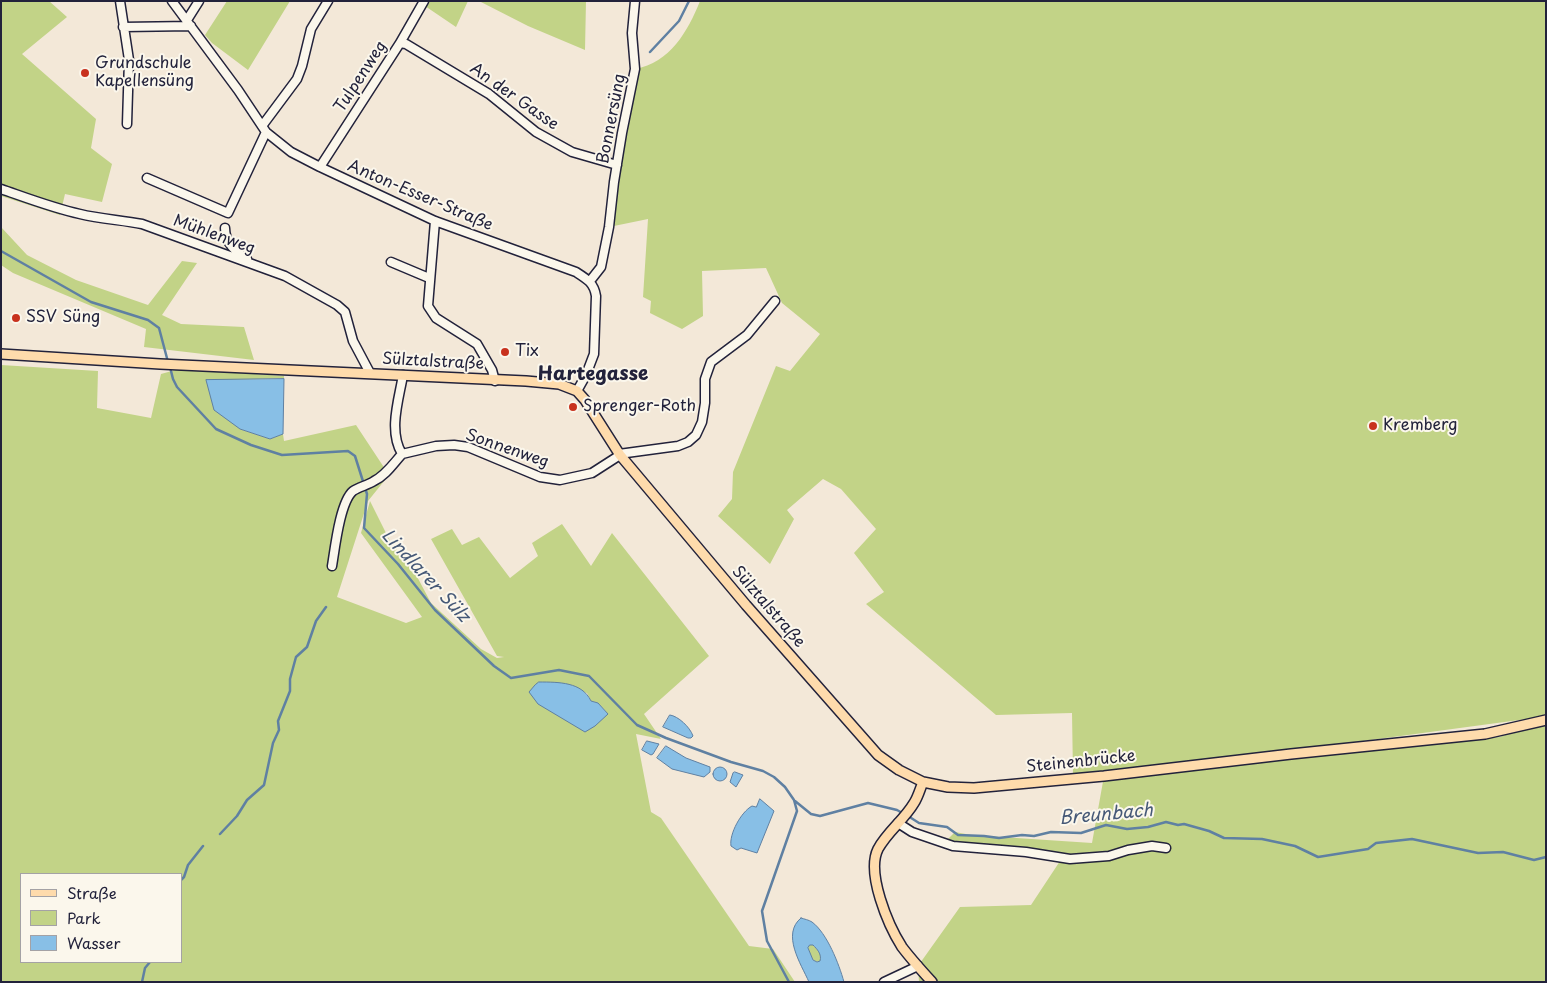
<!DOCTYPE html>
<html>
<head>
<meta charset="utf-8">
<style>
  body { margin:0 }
  #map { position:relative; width:1547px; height:983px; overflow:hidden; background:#f3e8d8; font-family:"Playpen Sans",sans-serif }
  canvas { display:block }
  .frame { position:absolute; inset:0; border:2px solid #22223b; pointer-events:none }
  .legend { position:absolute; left:20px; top:873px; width:162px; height:90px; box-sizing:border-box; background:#fbf7ec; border:1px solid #a4a2a5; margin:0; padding:6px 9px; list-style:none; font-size:15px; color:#22223b }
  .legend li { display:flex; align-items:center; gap:10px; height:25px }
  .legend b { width:25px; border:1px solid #a4a2a5 }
</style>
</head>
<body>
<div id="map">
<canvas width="1547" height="983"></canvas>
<div class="frame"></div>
<ul class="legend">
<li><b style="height:6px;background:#fedbac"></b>Straße</li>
<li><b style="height:14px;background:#c2d387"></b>Park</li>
<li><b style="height:14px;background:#88bfe6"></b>Wasser</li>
</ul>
</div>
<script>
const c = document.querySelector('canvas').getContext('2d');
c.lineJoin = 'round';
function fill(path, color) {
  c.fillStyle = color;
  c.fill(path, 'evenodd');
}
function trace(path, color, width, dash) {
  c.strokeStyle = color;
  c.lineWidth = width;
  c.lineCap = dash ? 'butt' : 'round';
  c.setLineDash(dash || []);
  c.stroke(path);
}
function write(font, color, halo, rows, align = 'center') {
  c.font = font + ' "Playpen Sans",sans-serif';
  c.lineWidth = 4;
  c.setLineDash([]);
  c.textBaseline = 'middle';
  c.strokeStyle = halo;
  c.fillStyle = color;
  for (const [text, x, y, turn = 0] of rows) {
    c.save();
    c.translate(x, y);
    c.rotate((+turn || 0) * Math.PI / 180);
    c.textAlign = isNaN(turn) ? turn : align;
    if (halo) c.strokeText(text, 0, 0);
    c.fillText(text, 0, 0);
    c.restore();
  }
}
fill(new Path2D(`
  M1,1H49L67,17L22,54L96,119L91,148L112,164L102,202L65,194L60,215L1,196Z
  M227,1H290L248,70L212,43L205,35Z
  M428,1H468L456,27L425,6Z
  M479,1H586L585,50L528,26Z
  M700,1H1546V714L1534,718L1289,751L1073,775L1072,713L996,715L866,604L884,592L854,553L876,529L841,489L823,479L787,510L794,519L770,564L718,516L732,499L733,472L776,366L790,371L820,334L782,303L766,268L702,271L703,316L682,329L650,313L651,301L643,297L648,219L609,227L635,69C670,63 688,31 700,1Z
  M1,227L27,255L76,280L148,305L182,261L197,263L162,315L181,324L244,327L254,360L144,347L146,329L13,273L1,265Z
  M1,365L98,371L97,408L151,418L161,374L179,369L284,376V378L206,381L240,429L270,439L283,434L284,441L356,425L389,475L368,501L337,597L406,623L422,617L361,533L370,501L391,543L413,569L431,603L481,649L497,658L504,657L497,656L431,539L452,529L462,545L479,537L510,578L538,556L532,543L562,524L591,566L612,533L709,656L644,714L661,739L636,734L651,812L661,818L749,946L773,949L795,982H1ZM539,682L587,693L591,701L598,703L608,714ZM21,874H181V962H21Z
  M1546,720V982H919L918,966L960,907L1031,905L1064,855L960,845L947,840L955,832L971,835L1092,843L1104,776L1500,737Z
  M810,945H813C817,949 822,954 821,961C812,964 809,954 808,947Z`), '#c2d387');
const water = new Path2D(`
  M284,379L283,434L270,439L240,429L214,410L206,380Z
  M539,682C559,682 582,682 591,701L598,703L608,714L595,726L585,732L538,704L529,692L535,685Z
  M670,715C678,716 690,727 693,736L691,738H688L663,727Z
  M647,741L659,744L653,754L651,755L642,750Z
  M666,746L686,758L710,767V772L704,777L672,769L657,758Z
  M713 774a7 7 0 1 1 14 0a7 7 0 1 1-14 0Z
  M735,772L743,775L736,787L730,782L733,773Z
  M760,799L774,811L757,853L741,848L737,850L731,846C729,834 741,812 752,806L756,807Z
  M801,918C804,919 809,920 812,922C827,933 839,964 844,982H809C801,964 781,934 801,918ZM810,945H813C817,949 822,954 820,961L817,962L813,960L808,948Z`);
fill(water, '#88bfe6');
trace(water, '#5f80a2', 1);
trace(new Path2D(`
  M650,52L679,21L689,1
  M1,251L91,302L148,320L159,328L168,362
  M170,367L173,379L177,387L216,429L251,445L282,455L348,451L355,456L367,494L364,528L398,564L435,610L494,666L511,678L559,670L589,676L637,725L666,738L731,762L763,771L774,777L785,787L794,800L797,811L762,911L767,941L789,982
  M795,801L811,814L820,816L868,803L897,810L904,814
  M908,816L919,823L947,827L958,835L984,836L999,838L1022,835L1034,836L1051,832L1081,833L1106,825L1127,829L1148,827L1166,822L1178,825L1184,824L1209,831L1224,838L1262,839L1295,846L1318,857L1368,849L1376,843L1412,839L1478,853L1503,852L1534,860L1546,857
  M220,834L237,816L247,800L264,785L273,743L279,730L278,721L290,691V679L296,657L307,647L316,621L326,607
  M181,880L184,877L188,865L203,846
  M142,982L145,968L150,962`), '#5f80a2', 2.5);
const minor = new Path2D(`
  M120,1L129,60L127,124
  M172,1L238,90L266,132L291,152L320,167L435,221L576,272C587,279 594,283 596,296L594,354L586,375L577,391
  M187,20L199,1
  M123,27L191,26
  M400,43L406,44L489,94L536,132L572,152L617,165
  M262,126L297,79L302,66L311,29L328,1
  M320,167L400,43L424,1
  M147,178L228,213L266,132
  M1,189C27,198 53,208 80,214C100,219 122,220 142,224L285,276L337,305L345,312L353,341L370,373
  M435,221L428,306L436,318L477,344L492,370L495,381
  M225,228C225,243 235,251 247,259
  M391,262L429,278
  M590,281L601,267L609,227L614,182L622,133L635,69L632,33L635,1
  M402,454L436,446L454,445L468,447L540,477L560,480L592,473L620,455
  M402,454C388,431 399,399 403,375
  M619,454L678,446L688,442L696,435L702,422L705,403V379L711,362L747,335L775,301
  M332,566C335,548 340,502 353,491C359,487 368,485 374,481C386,475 393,464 402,454
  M898,823L912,832L953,846L1026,852L1070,859L1109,856L1128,850L1152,846L1166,848
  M884,982L918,966`);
const major = new Path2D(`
  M1,354L160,364L526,381L559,384L577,391L585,400L620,455L746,605L878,755L899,770L923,782L948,787L974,788L1104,776L1291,754L1485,734L1546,720
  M923,782C920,789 918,797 914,803C904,820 887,832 878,849C866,873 888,925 902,947C911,959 922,971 932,982`);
trace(minor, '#22223b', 11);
trace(major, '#22223b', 12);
trace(minor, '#fbf7ec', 8);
trace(major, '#fedbac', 9);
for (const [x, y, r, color] of [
  [85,73,5,"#c8321e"],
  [16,318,5,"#c8321e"],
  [505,352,5,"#c8321e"],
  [573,407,5,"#c8321e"],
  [1373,426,5,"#c8321e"]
]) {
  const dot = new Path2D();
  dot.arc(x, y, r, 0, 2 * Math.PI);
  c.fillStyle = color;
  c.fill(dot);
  trace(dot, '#fbf7ec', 2);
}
write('16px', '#22223b', '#fbf7ec', [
  ["Grundschule",95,64],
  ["Kapellensüng",95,82],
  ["SSV Süng",26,318],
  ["Tix",515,352],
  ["Sprenger-Roth",583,407],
  ["Kremberg",1383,426]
], 'left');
write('16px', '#22223b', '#fbf7ec', [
  ["Tulpenweg",361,77,-57],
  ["An der Gasse",514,97,35],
  ["Bonnersüng",612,119,-79],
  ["Anton-Esser-Straße",420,196,23],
  ["Mühlenweg",214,235,20],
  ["Sülztalstraße",433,362,3],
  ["Sonnenweg",507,449,19],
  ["Sülztalstraße",768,607,49],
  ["Steinenbrücke",1081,762,-6]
]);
write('italic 18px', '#465977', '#fbf7ec', [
  ["Lindlarer Sülz",425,576,47],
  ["Breunbach",1106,815,-5]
]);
write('bold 19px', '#22223b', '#fbf7ec', [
  ["Hartegasse",593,375]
]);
</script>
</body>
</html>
